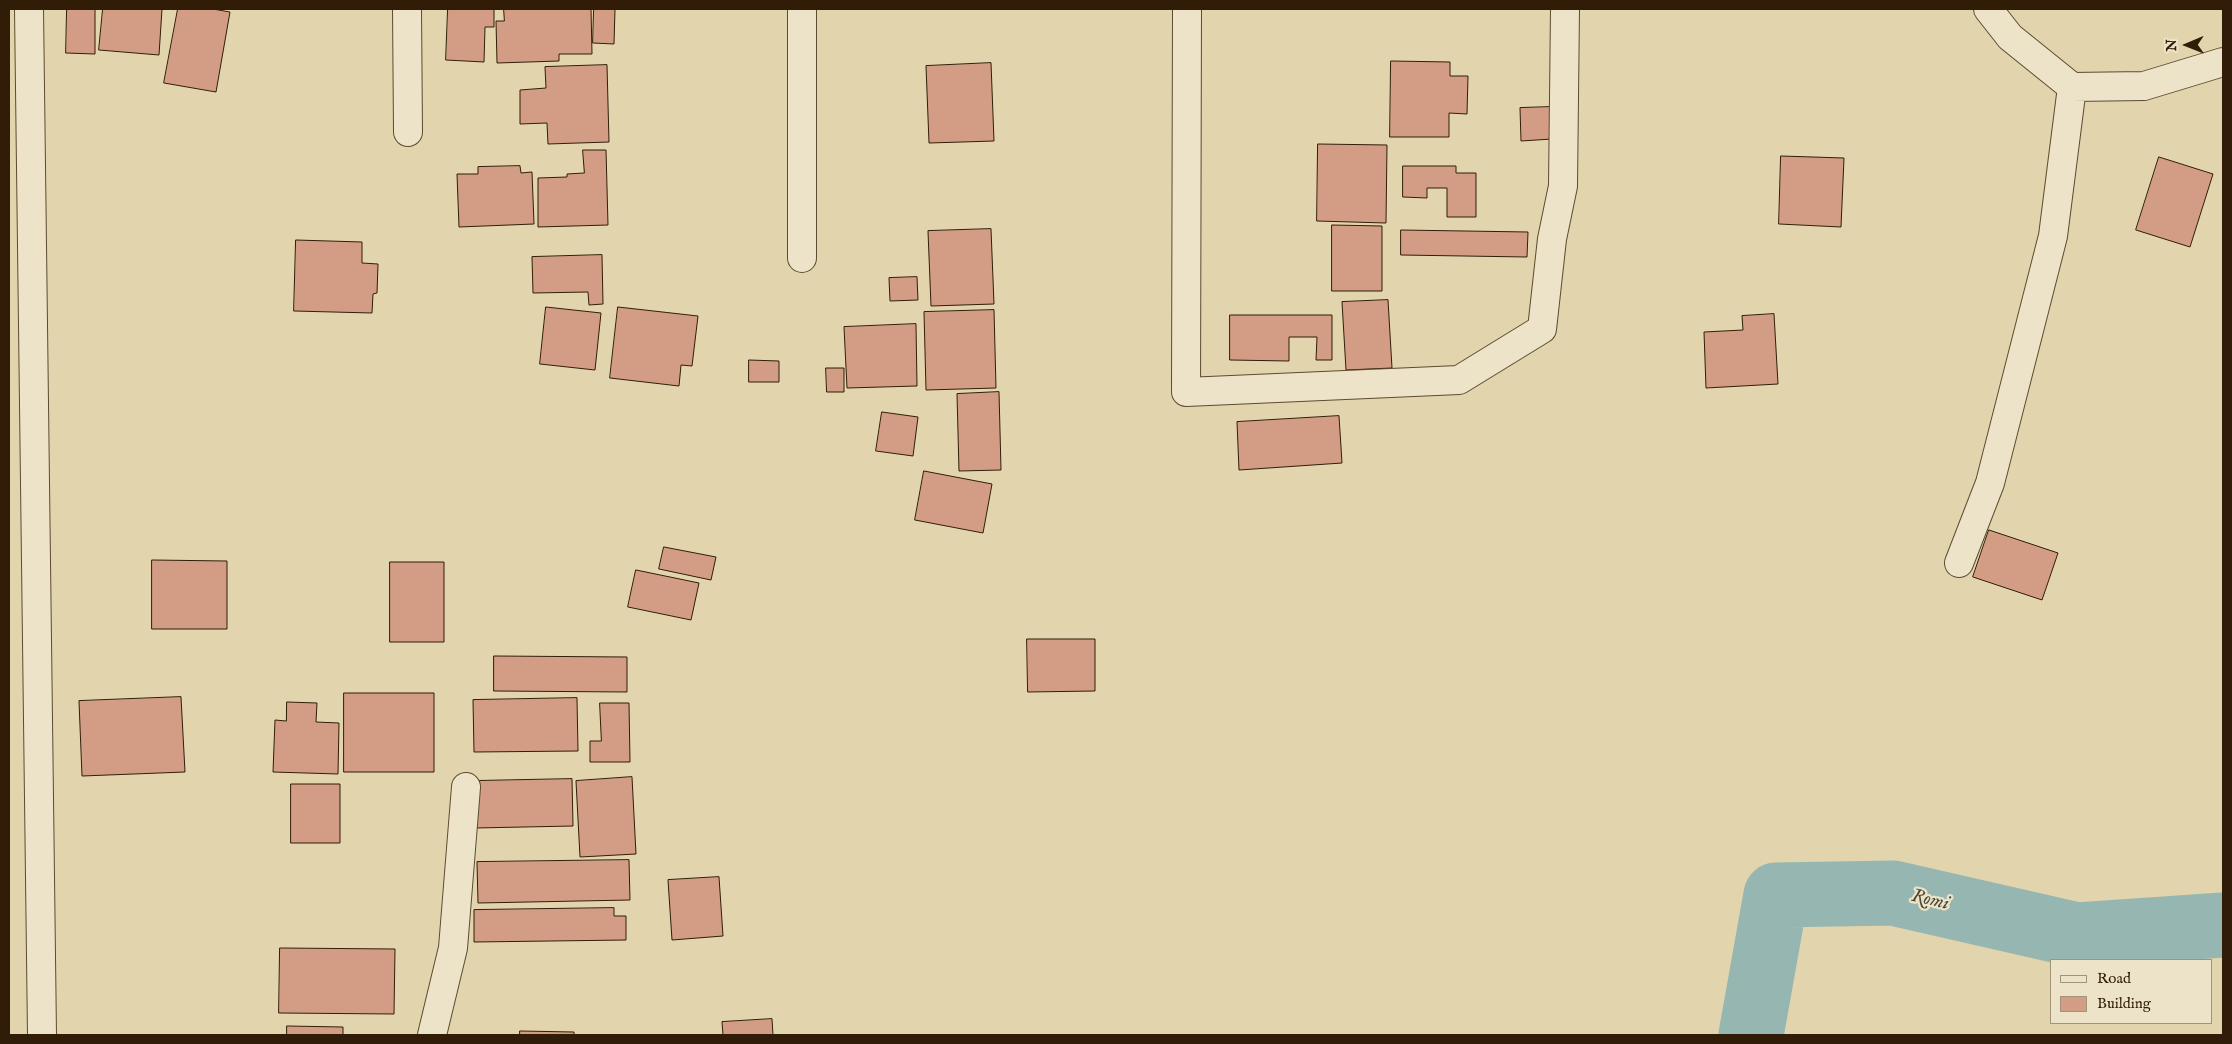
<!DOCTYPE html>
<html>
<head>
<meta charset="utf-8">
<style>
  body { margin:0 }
  #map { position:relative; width:2232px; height:1044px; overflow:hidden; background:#e2d4ac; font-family:"IM FELL English",serif }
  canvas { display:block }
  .frame { position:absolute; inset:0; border:10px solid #311d07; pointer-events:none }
  .legend { position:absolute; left:2050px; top:959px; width:162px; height:65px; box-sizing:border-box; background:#ece3c9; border:1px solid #a1947b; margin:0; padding:6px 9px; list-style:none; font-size:15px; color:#311d07 }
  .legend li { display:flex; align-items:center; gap:10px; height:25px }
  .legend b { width:25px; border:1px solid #a1947b }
  .north { position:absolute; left:2162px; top:20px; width:50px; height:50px; -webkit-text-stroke:4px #ece3c9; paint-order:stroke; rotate:269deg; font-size:14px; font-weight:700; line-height:20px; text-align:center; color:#311d07 }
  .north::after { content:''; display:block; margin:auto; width:18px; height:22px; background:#311d07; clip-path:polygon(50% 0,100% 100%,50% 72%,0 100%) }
</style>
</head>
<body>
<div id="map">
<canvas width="2232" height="1044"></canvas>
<div class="frame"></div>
<ul class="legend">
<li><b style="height:6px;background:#ece3c9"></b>Road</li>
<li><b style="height:14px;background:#d29d84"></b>Building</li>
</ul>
<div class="north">N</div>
</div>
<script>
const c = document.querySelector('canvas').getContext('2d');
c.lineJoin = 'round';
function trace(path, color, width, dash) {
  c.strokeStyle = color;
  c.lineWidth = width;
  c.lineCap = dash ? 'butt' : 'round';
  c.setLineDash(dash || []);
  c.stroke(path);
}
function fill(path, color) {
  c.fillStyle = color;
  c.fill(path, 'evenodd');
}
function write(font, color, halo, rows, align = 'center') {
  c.font = font + ' "IM FELL English",serif';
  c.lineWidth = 4.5;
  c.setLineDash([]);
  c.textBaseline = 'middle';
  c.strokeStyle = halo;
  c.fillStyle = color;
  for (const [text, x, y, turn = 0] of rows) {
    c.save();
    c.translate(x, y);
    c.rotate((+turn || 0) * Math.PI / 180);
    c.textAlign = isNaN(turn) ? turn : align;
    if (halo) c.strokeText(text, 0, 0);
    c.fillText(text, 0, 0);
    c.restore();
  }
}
trace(new Path2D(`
  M1751,1035L1776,895L1893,893L2077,935L2223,925`), '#96b7b1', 65);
const building = new Path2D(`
  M67,9H95V54L66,53Z
  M103,9H162L159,55L99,50Z
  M178,9H213L230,12L216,92L164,83Z
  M448,9H494V27H485L484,62L446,60Z
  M504,9H591L592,54H559V61L497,63L496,21H504Z
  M594,9H615L614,44L593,43Z
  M1391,61L1450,62V76H1468L1467,114L1449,113V137H1390Z
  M991,63L994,141L929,143L926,66Z
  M607,65L609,142L548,144L547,123L520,124V90L546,88L545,67Z
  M1550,107L1552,139L1521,141L1520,108Z
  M1318,144L1387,145L1386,223L1317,221Z
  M583,150H606L608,225L538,227V178L567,177V174L584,173Z
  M1781,156L1844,158L1841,227L1779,224Z
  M2159,157L2213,174L2190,247L2136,230Z
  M520,166L521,173L532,172L534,224L459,227L457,174H478V167Z
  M1403,166H1456V173H1476V217H1447V188H1427V198L1403,197Z
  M1332,225L1382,226V291H1332Z
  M991,229L994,304L931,306L928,231Z
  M1401,230L1528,232L1527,257L1401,255Z
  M296,240L362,242V263L378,264L377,293L373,294L372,313L294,311Z
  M602,255L603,304L589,305L588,292L533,293L532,257Z
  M917,277L918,300L890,301L889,278Z
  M1388,300L1392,368L1346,370L1342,302Z
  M546,307L601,313L595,370L540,364Z
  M618,307L698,316L692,366L681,365L679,386L610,378Z
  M994,310L996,388L926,390L924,312Z
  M1774,314L1778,384L1706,388L1704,332L1743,330L1742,316Z
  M1230,315H1332V360H1316L1317,337H1289V361L1230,360Z
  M916,324L917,386L847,388L844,327Z
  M749,360L779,361V382H749Z
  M826,368H844V392H827Z
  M999,392L1001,470L959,471L957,394Z
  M882,412L918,417L913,456L876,451Z
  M1339,416L1342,463L1239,470L1237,422Z
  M924,471L992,484L983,533L915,520Z
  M1989,530L2058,553L2042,600L1973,577Z
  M664,547L716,557L711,580L659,569Z
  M152,560L227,561V629H152Z
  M390,562H444V642H390Z
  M636,570L699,583L691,620L628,607Z
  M1027,639H1095V691L1028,692Z
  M494,656L627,657V692L494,691Z
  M344,693H434V772H344Z
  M181,697L185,772L82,776L79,701Z
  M577,698L578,751L474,752L473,700Z
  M287,702L317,703L316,722L339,723L338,774L273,772L275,720L286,721Z
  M600,703H629L630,762H590V741H601Z
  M632,777L636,854L580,857L576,781Z
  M572,779L573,826L475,828L474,781Z
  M291,784H340V843H291Z
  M629,860L630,900L478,903L477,862Z
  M719,877L723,936L672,940L668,880Z
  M614,908V916H626V940L474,942V910Z
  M280,948L395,949L394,1014L279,1013Z
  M772,1019L773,1035H723L722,1022Z
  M287,1026L343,1027V1035H287Z
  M520,1031L574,1032V1035H520Z`);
fill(building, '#d29d84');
trace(building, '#311d07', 1);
const minor = new Path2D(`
  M29,9L42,1035
  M407,9L408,132
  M1187,9L1186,392L1459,380L1542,329L1552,239L1563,186L1565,9
  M1988,9L2010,37L2072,87L2144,86L2223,62
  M802,258V9
  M1959,563L1990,483L2053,236L2072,87
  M432,1035L453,948L466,787`);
trace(minor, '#5d4b30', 30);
trace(minor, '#ece3c9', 28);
write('italic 19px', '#4f4b3a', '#ece3c9', [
  ["Romi",1930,901,13]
]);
</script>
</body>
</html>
